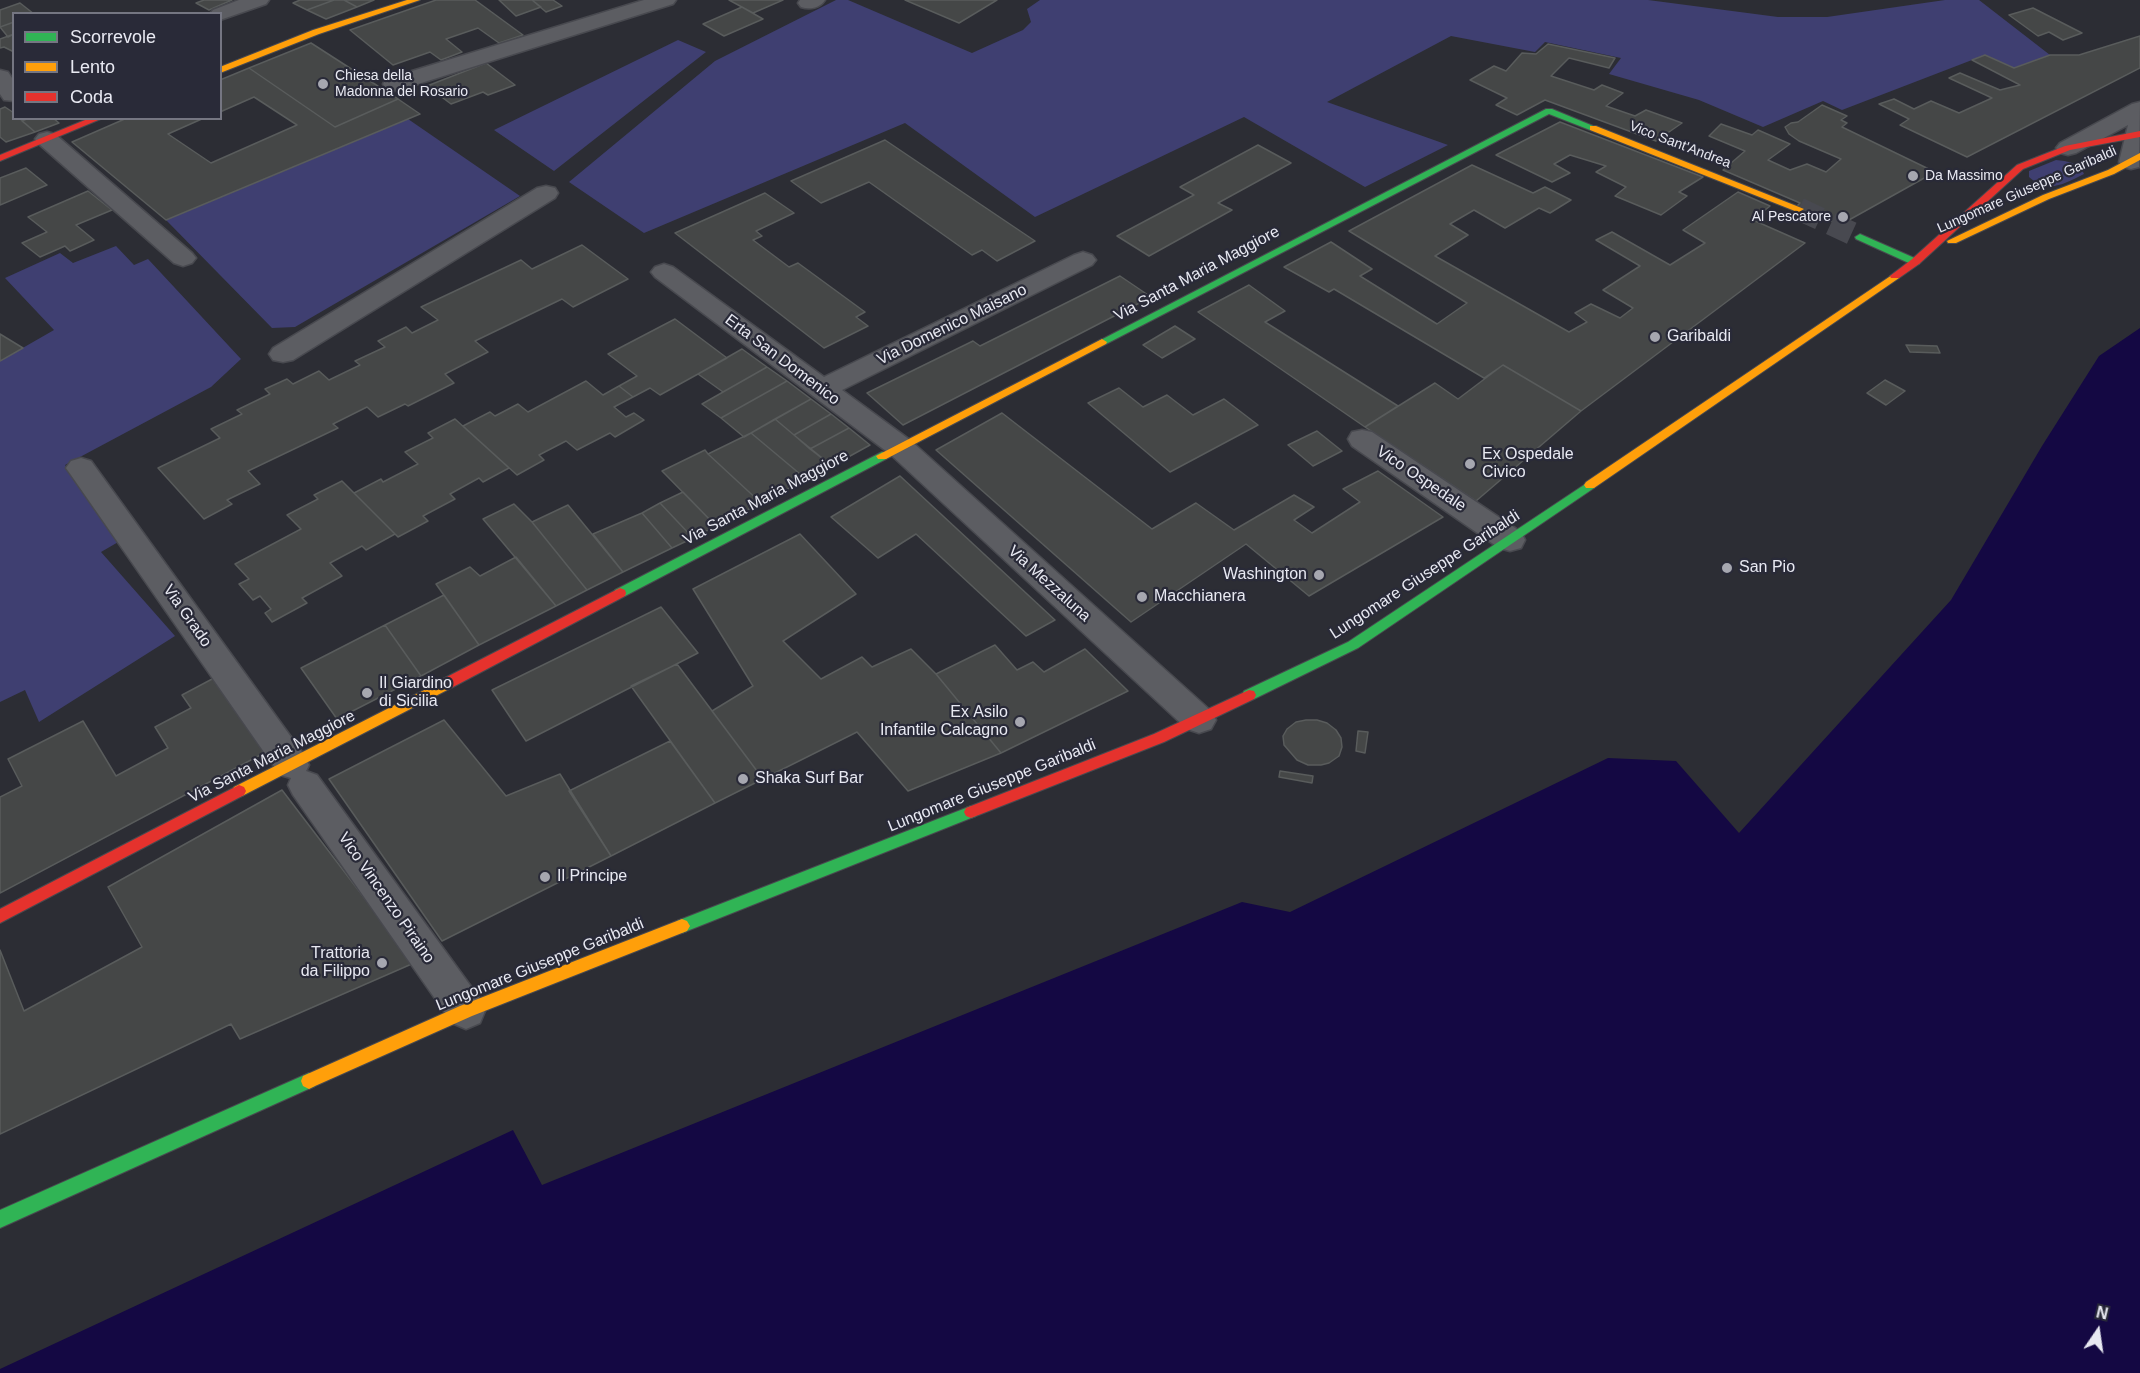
<!DOCTYPE html>
<html>
<head>
<meta charset="utf-8">
<style>
  body { margin:0 }
  #map { position:relative; width:2140px; height:1373px; overflow:hidden; background:#2c2d34; font-family:Arial,sans-serif }
  canvas { display:block }
  .legend { position:absolute; left:12px; top:12px; width:210px; height:108px; box-sizing:border-box; background:#292a38; border:2px solid #757682; margin:0; padding:8px 10px; list-style:none; font-size:18px; color:#e8e9f2 }
  .legend li { display:flex; align-items:center; gap:12px; height:30px }
  .legend b { width:30px; border:2px solid #757682 }
  .north { position:absolute; left:2068px; top:1301px; width:60px; height:60px; -webkit-text-stroke:4px #292a38; paint-order:stroke; rotate:13deg; font-size:16px; font-weight:700; line-height:24px; text-align:center; color:#e8e9f2 }
  .north::after { content:''; display:block; margin:auto; width:21px; height:27px; background:#e8e9f2; clip-path:polygon(50% 0,100% 100%,50% 72%,0 100%) }
</style>
</head>
<body>
<div id="map">
<canvas width="2140" height="1373"></canvas>
<ul class="legend">
<li><b style="height:8px;background:#30b455"></b>Scorrevole</li>
<li><b style="height:8px;background:#ff9f0a"></b>Lento</li>
<li><b style="height:8px;background:#e5322d"></b>Coda</li>
</ul>
<div class="north">N</div>
</div>
<script>
const c = document.querySelector('canvas').getContext('2d');
c.lineJoin = 'round';
function fill(path, color) {
  c.fillStyle = color;
  c.fill(path, 'evenodd');
}
function trace(path, color, width, dash) {
  c.strokeStyle = color;
  c.lineWidth = width;
  c.lineCap = dash ? 'butt' : 'round';
  c.setLineDash(dash || []);
  c.stroke(path);
}
function write(font, color, halo, rows, align = 'center') {
  c.font = font + ' Arial,sans-serif';
  c.lineWidth = 4.5;
  c.setLineDash([]);
  c.textBaseline = 'middle';
  c.strokeStyle = halo;
  c.fillStyle = color;
  for (const [text, x, y, turn = 0] of rows) {
    c.save();
    c.translate(x, y);
    c.rotate((+turn || 0) * Math.PI / 180);
    c.textAlign = isNaN(turn) ? turn : align;
    if (halo) c.strokeText(text, 0, 0);
    c.fillText(text, 0, 0);
    c.restore();
  }
}
fill(new Path2D(`
  M836,0H848L972,53L1023,30L1031,22L1027,9L1040,0H1648L1778,17H1827L1945,0H1979L2050,55L2014,68L1985,55L1842,110L1823,101L1763,127L1699,100L1609,74L1621,58L1545,42L1535,52L1451,36L1327,102L1448,145L1365,187L1244,117L1035,217L905,123L644,233L569,182L715,61Z
  M678,40L706,52L554,171L494,130Z
  M408,119L520,196L295,327L272,328L166,220Z
  M2056,160C2067,161 2080,163 2084,174C2064,184 2048,194 2029,177V171Z
  M116,246L134,265L148,259L241,359L211,387L65,465L120,541L101,552L175,636L39,722L25,690L0,702V361L54,330L5,278L60,253L73,263Z`), '#3f3f71');
fill(new Path2D(`
  M2140,328V1373H0V1369L513,1130L542,1185L1242,902L1290,912L1608,758L1676,761L1739,833L1951,600L2042,446L2099,356Z`), '#140843');
const building = new Path2D(`
  M204,0H232L209,10L196,3Z
  M300,0H334L307,10L293,3Z
  M334,0H344L357,7L326,19L307,10Z
  M344,0H374L357,7Z
  M436,0H475L523,35L499,43L478,28L446,39L462,52L441,60L430,52L393,65L350,30Z
  M499,0H532L541,7L516,16Z
  M532,0H553L562,6L546,12Z
  M729,0H783L753,13Z
  M905,0H997L959,23Z
  M20,3L34,14H14V22L0,27V10Z
  M742,7L763,19L724,36L703,24Z
  M2033,8L2082,33L2063,40L2049,32L2038,36L2009,15Z
  M14,22V34L8,37L0,27Z
  M14,34V52L4,47L0,48V39Z
  M2140,36V68L1967,157L1900,125L1909,119L1879,104L1894,99L1914,109L1931,101L1959,113L1992,98L1949,78L1960,73L2000,90L2020,85L1972,60L1985,55L2014,68L2050,55H2079Z
  M311,43L398,99L335,127L249,68Z
  M1548,44L1615,58L1609,68L1569,58L1551,76L1594,90L1602,85L1623,93L1606,106L1635,116L1646,110L1682,123L1656,141L1545,100L1517,115L1496,105L1507,98L1470,80L1494,66L1506,71L1522,53L1536,54Z
  M486,63L515,85L488,95L483,92L451,104L427,86Z
  M249,68L335,127L398,99L420,114L166,220L72,142L127,118H204L168,134L211,163L297,125L254,97L220,112V80Z
  M1822,105L1847,116L1841,120L1847,123L1842,127L1935,172L1840,225L1797,206L1800,203L1723,170L1745,151L1709,136L1721,124L1752,135L1758,130L1790,144L1768,160L1790,170L1807,164L1826,172L1841,159L1799,141L1789,134L1785,127L1791,123L1798,122Z
  M5,107L14,113V118H19L35,132L6,142L0,137V109Z
  M29,118H53L59,123L35,132L22,121Z
  M1560,122L1703,177L1679,192L1687,196L1661,215L1615,196L1626,187L1596,172L1606,166L1570,155L1554,164L1570,173L1552,182L1496,155Z
  M885,140L1035,241L997,261L982,250L972,255L869,182L821,203L791,181Z
  M1258,145L1291,163L1218,203L1232,210L1149,256L1117,236L1194,195L1180,187Z
  M1472,165L1533,193L1545,187L1571,200L1550,213L1539,208L1505,228L1474,210L1450,224L1468,235L1435,256L1569,332L1587,322L1575,313L1591,304L1620,318L1633,308L1603,290L1640,266L1596,240L1612,232L1670,265L1705,243L1683,230L1738,192L1770,206L1753,220L1805,243L1581,411L1503,365L1484,378L1334,289L1329,292L1284,267L1331,242L1372,269L1360,276L1437,324L1467,303L1349,231Z
  M26,168L47,185L0,205V178Z
  M88,191L112,210L76,225L94,240L70,251L65,246L40,257L22,243L47,232L28,217Z
  M765,193L794,213L756,231L762,236L753,240L789,267L798,263L865,312L856,317L868,326L824,348L675,233Z
  M582,245L628,279L573,307L562,299L475,341L488,352L445,374L454,383L408,406L405,404L378,417L367,407L333,424L338,428L248,471L260,484L227,500L232,504L204,519L158,468L220,438L211,429L242,414L237,410L270,394L265,389L287,379L293,384L319,371L329,380L360,365L355,361L385,347L378,341L406,327L412,333L438,320L421,307L521,260L532,269Z
  M1120,276L1151,297L903,425L867,393L973,341L980,346Z
  M1249,285L1285,311L1265,322L1398,406L1365,427L1198,312Z
  M675,319L727,358L660,395L650,388L633,397L619,386L637,376L608,354Z
  M1175,326L1195,339L1162,358L1143,345Z
  M0,334L23,348L0,361Z
  M1906,345L1937,346L1940,353L1910,352Z
  M742,349L767,367L723,392L698,374Z
  M1503,365L1581,411L1476,501L1365,427L1435,383L1458,399Z
  M767,367L787,381L721,418L702,404Z
  M1885,380L1905,391L1886,405L1867,393Z
  M586,381L603,395L619,386L633,397L614,407L626,417L634,413L644,420L615,437L610,433L577,450L566,441L539,455L544,460L517,475L463,426L490,412L495,416L518,404L528,412Z
  M787,381L811,399L744,437L721,418Z
  M1119,388L1143,407L1167,395L1193,415L1224,399L1258,425L1170,472L1088,403Z
  M811,399L831,414L794,435L775,419Z
  M1002,413L1152,529L1196,503L1234,530L1294,495L1314,507L1294,520L1312,533L1360,502L1343,489L1378,471L1443,517L1309,596L1246,544L1131,622L936,450Z
  M831,414L849,428L810,449L794,435Z
  M455,419L509,468L483,482L479,478L450,494L455,499L423,516L428,521L398,537L354,493L381,479L383,482L418,464L405,452L433,438L428,433Z
  M775,419L794,435L832,466L806,479L751,433Z
  M849,428L870,445L832,466L810,449Z
  M1317,431L1342,451L1313,466L1288,445Z
  M751,433L806,479L761,503L708,454Z
  M705,450L708,454L761,503L716,526L662,471Z
  M900,476L1055,620L1026,636L916,534L878,558L831,517Z
  M342,481L395,534L366,550L362,546L330,563L342,576L302,598L307,603L272,622L265,613L271,609L260,596L253,600L239,584L249,579L235,564L301,529L287,515L318,499L314,495Z
  M683,492L716,526L693,538L660,503Z
  M660,503L693,538L672,548L642,513Z
  M514,504L532,522L587,590L556,606L483,519Z
  M568,505L623,572L587,590L532,522Z
  M642,513L672,548L623,572L593,534Z
  M800,534L856,594L783,641L821,679L862,657L872,667L911,649L936,674L1001,753L908,791L857,732L763,779L712,711L753,686L693,589Z
  M516,557L556,606L479,645L436,584L470,567L480,576Z
  M444,595L479,645L421,676L385,625Z
  M661,607L698,653L526,741L492,690Z
  M385,625L421,676L337,719L301,668Z
  M995,645L1017,670L1033,662L1044,672L1085,649L1128,691L1001,753L936,674Z
  M677,664L763,779L715,803L631,686Z
  M214,678L266,752L0,893V797L22,786L8,759L83,721L116,776L168,748L155,727L191,708L182,695Z
  M444,720L506,796L560,774L611,856L442,941L329,779Z
  M1306,720H1317L1327,723L1336,730L1341,738L1342,747L1339,756L1329,763L1321,765H1308L1297,760L1284,745L1283,736L1287,729L1296,722Z
  M1358,731L1368,732L1365,753L1356,751Z
  M670,741L715,803L611,856L569,791Z
  M1280,771L1313,776L1312,783L1279,777Z
  M282,790L414,963L240,1039L231,1024L0,1134V950L24,1011L142,947L108,887Z`);
fill(building, '#454747');
trace(building, '#595c5c', 1.5);
trace(new Path2D(`
  M1799,209L1860,237`), '#484950', 23, [23, 12]);
const street = new Path2D(`
  M239,0H269L266,4L220,20V14H210L213,10Z
  M644,0H676L673,4L402,89L394,91L386,89L383,84L386,79Z
  M800,0H825C820,8 810,10 801,7L798,3Z
  M0,70L8,72L14,81V101L4,100L0,94Z
  M2140,102L2139,167L2131,169L2123,167L2119,162L2128,125L2076,153L2068,155L2060,153L2056,148L2060,143L2132,104Z
  M47,132L55,134L192,253L196,258L192,263L183,266L174,263L39,144L35,139L39,134Z
  M546,186L555,188L558,193L555,198L293,360L283,362L273,360L269,354L273,348L537,188Z
  M1083,252L1092,255L1096,260L1092,265L842,390L910,440L1211,711L1216,720L1211,729L1199,733L1187,729L890,454L655,277L651,272L655,267L664,264L673,267L824,377L1074,255Z
  M1362,430L1372,432L1521,532L1525,540L1521,548L1510,551L1499,548L1352,446L1348,439L1352,432Z
  M81,458L91,461L304,755L309,765L306,771L317,775L480,999L485,1011L480,1023L466,1029L452,1023L293,795L288,785L291,778L280,775L71,475L66,468L71,461Z`);
const fast = new Path2D(`
  M1546,109H1552L1598,128L1590,130L1549,114L1106,344H1098L1097,342Z
  M1860,234L1919,260L1920,262L1919,264H1911L1856,239L1855,237Z
  M882,452L886,453L888,456L886,459L625,596H615L614,593L615,590Z
  M1590,481L1596,485L1594,488L1358,648L1254,699H1244L1242,695L1244,691L1348,642Z
  M971,806L976,808L978,812L976,816L687,931L682,933L677,931L674,926L677,921Z
  M309,1073L315,1076L317,1081L315,1086L0,1228V1210Z`);
const slow = new Path2D(`
  M407,0H420L319,34L220,73V67L313,30Z
  M1590,126H1596L1804,209L1799,212L1795,211L1590,130Z
  M2140,153V160L2114,174L2049,199L1956,243H1948L1947,241L2043,195L2108,170Z
  M1895,273L1899,274V278L1594,488H1586L1584,485L1586,482Z
  M1102,339L1107,342L1106,344L886,459H878L876,456Z
  M446,679L451,680L453,684L451,688L244,795L239,797L234,795L232,791L234,787Z
  M682,919L687,921L690,926L687,931L472,1016L315,1086L309,1089L303,1086L301,1081L303,1076L460,1006Z`);
const jam = new Path2D(`
  M90,118H103L0,161V155Z
  M2140,131V137L2070,150L2023,169L1919,264L1899,278H1891L1890,276L1911,260L2017,165L2065,146Z
  M620,588L625,590L626,593L625,596L451,688H441L439,684L441,680Z
  M1249,690L1254,691L1256,695L1254,699L1164,742L976,816L971,818L966,816L964,812L966,808L1154,734Z
  M239,785L244,787L246,791L244,795L0,923V909Z`);
trace(street, '#48494f', 3);
trace(fast, '#48494f', 2);
trace(slow, '#48494f', 2);
trace(jam, '#48494f', 2);
fill(street, '#5c5d62');
fill(fast, '#30b455');
fill(slow, '#ff9f0a');
fill(jam, '#e5322d');
for (const [x, y, r, color] of [
  [323,84,6,"#a6a7b0"],
  [1913,176,6,"#a6a7b0"],
  [1843,217,6,"#a6a7b0"],
  [1655,337,6,"#a6a7b0"],
  [1470,464,6,"#a6a7b0"],
  [1727,568,6,"#a6a7b0"],
  [1319,575,6,"#a6a7b0"],
  [1142,597,6,"#a6a7b0"],
  [367,693,6,"#a6a7b0"],
  [1020,722,6,"#a6a7b0"],
  [743,779,6,"#a6a7b0"],
  [545,877,6,"#a6a7b0"],
  [382,963,6,"#a6a7b0"]
]) {
  const dot = new Path2D();
  dot.arc(x, y, r, 0, 2 * Math.PI);
  c.fillStyle = color;
  c.fill(dot);
  trace(dot, '#292a38', 2);
}
write('14px', '#e8e9f2', '#292a38', [
  ["Chiesa della",335,76],
  ["Madonna del Rosario",335,92],
  ["Da Massimo",1925,176],
  ["Al Pescatore",1831,217,"right"]
], 'left');
write('14px', '#e8e9f2', '#292a38', [
  ["Vico Sant'Andrea",1680,145,21],
  ["Lungomare Giuseppe Garibaldi",2027,190,-24]
]);
write('16px', '#e8e9f2', '#292a38', [
  ["Via Santa Maria Maggiore",1197,274,-28],
  ["Via Domenico Maisano",952,325,-26],
  ["Erta San Domenico",782,360,37],
  ["Vico Ospedale",1421,479,34],
  ["Via Santa Maria Maggiore",766,498,-28],
  ["Lungomare Giuseppe Garibaldi",1425,575,-33],
  ["Via Mezzaluna",1049,584,42],
  ["Via Grado",187,616,55],
  ["Via Santa Maria Maggiore",272,757,-27],
  ["Lungomare Giuseppe Garibaldi",992,786,-22],
  ["Vico Vincenzo Piraino",386,898,55],
  ["Lungomare Giuseppe Garibaldi",540,965,-22]
]);
write('16px', '#e8e9f2', '#292a38', [
  ["Garibaldi",1667,337],
  ["Ex Ospedale",1482,455],
  ["Civico",1482,473],
  ["San Pio",1739,568],
  ["Washington",1307,575,"right"],
  ["Macchianera",1154,597],
  ["Il Giardino",379,684],
  ["di Sicilia",379,702],
  ["Ex Asilo",1008,713,"right"],
  ["Infantile Calcagno",1008,731,"right"],
  ["Shaka Surf Bar",755,779],
  ["Il Principe",557,877],
  ["Trattoria",370,954,"right"],
  ["da Filippo",370,972,"right"]
], 'left');
</script>
</body>
</html>
